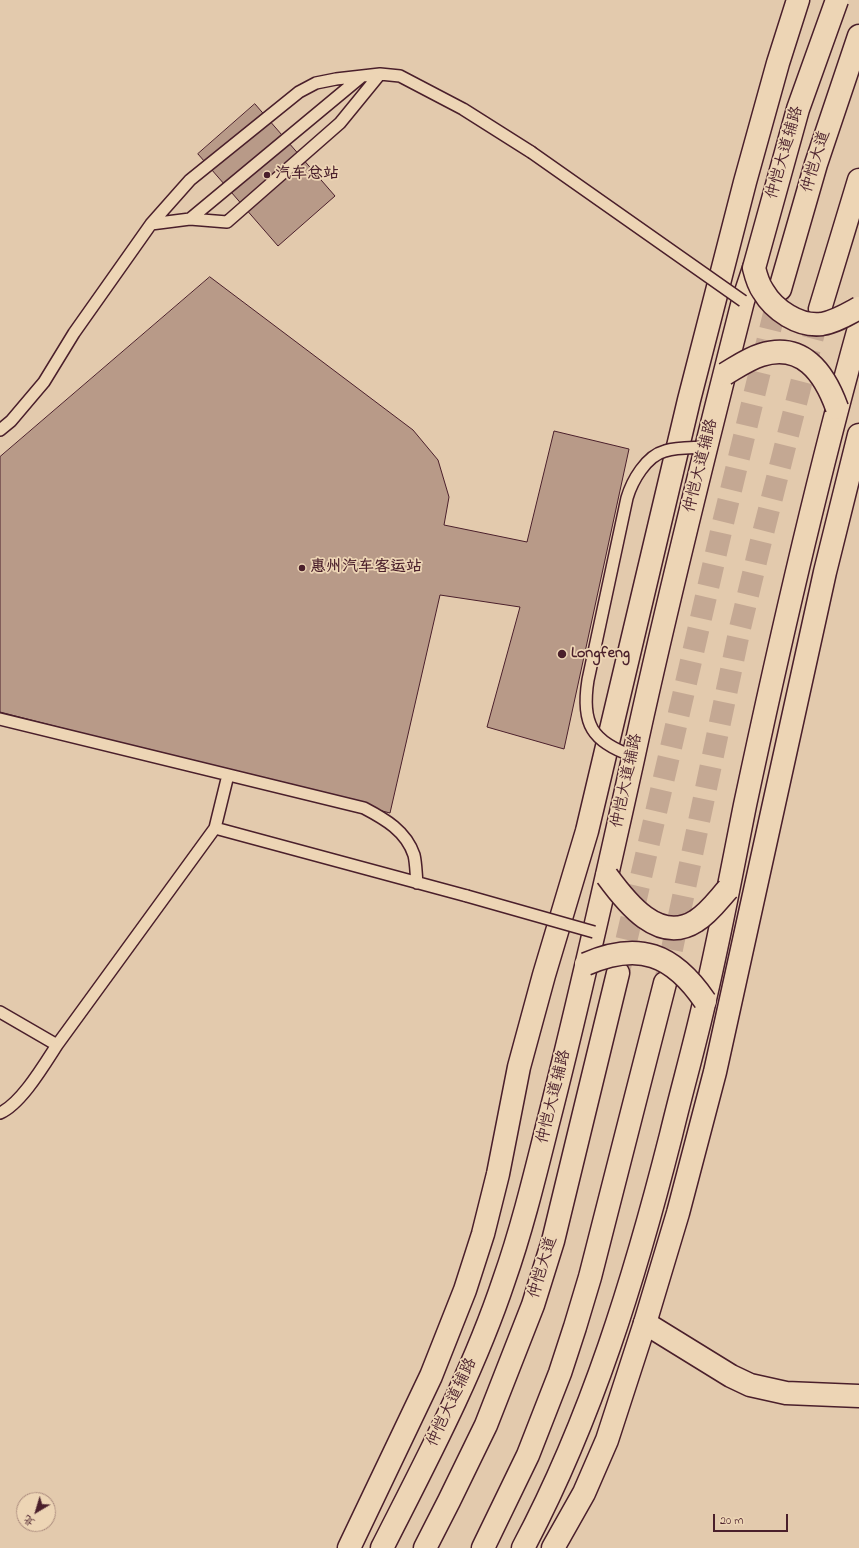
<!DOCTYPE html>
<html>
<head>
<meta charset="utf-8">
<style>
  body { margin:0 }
  #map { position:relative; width:859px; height:1548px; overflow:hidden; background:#e3caad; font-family:"Indie Flower","LXGW WenKai TC",sans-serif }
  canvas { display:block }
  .north { position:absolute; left:16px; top:1492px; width:40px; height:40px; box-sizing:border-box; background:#edd5b5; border:1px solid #ac8c7e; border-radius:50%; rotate:218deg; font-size:11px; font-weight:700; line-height:16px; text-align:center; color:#4a1f2b }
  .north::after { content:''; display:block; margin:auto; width:14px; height:18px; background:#4a1f2b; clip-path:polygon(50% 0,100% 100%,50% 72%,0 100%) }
  .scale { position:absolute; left:713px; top:1514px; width:75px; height:18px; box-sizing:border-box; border:2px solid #4a1f2b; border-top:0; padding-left:5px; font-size:12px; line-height:14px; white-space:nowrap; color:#4a1f2b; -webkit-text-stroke:3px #edd5b5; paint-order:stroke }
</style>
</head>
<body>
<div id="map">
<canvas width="859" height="1548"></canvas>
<div class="north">北</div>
<div class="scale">20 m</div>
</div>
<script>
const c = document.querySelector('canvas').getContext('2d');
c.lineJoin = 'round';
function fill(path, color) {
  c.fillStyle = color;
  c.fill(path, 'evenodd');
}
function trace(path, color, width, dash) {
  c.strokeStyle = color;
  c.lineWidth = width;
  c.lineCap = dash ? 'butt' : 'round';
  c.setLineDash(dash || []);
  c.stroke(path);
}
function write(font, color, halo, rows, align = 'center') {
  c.font = font + ' "Indie Flower","LXGW WenKai TC",sans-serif';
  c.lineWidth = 3.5;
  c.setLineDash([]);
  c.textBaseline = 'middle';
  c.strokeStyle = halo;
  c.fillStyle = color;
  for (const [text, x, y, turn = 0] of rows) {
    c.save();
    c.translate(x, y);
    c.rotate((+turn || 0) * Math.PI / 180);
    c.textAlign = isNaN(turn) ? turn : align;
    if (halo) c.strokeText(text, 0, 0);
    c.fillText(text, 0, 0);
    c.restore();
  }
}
const building = new Path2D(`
  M255,104L335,196L278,246L198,154Z
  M210,277L413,430L438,460L449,497L444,525L527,542L554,431L629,449L564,749L487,727L520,607L440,595L390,813L0,712V457Z`);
fill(building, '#b89a88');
trace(building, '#4a1f2b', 1);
trace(new Path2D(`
  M619,972L723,523L780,289
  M665,982L740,628L761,541L820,309`), '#c4a893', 22, [22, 11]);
const service = new Path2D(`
  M190,219L361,77
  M151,224L190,219L227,222L340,123L380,74
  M0,430L11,421L44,382L74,333L151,224L190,180L299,92L316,83L336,79L380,74L400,76L463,109L531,152
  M0,719L364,808C385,819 406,831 414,855C416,863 416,874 417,883
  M215,828L467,896
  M0,1012L57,1045
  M0,1113C21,1104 44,1065 57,1045L215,828L228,775`);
const minor = new Path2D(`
  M645,1323L731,1376L750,1385L786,1393L859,1396`);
const tertiary = new Path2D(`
  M349,1548L431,1376L465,1290L483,1234L498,1174L519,1067L544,975L587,831L689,400L745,182L778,63L798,0
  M553,1548L584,1493L607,1440L645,1323L678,1213L715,1072L825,572L859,435`);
const secondary = new Path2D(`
  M382,1548C426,1461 473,1373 504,1280C522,1229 535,1175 548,1123C579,1002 606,881 633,759C666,606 704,454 743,301L754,268
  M523,1548C592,1418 635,1277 671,1135C682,1089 695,1044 705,999C720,935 732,870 745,805C779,645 815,486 859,328`);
const primary = new Path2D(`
  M780,289L816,164L859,36
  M820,309L859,180
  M425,1548L449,1501L486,1425L533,1305L553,1241L618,973
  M483,1548L528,1455L560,1373L575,1327L590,1277L665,983`);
trace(service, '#4a1f2b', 14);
trace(minor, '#4a1f2b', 25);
trace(tertiary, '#4a1f2b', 25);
trace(secondary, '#4a1f2b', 25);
trace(primary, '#4a1f2b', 25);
trace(service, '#edd5b5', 11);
trace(minor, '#edd5b5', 22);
trace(tertiary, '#edd5b5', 22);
trace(secondary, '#edd5b5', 22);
trace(primary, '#edd5b5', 22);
const serviceBridge = new Path2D(`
  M531,152L743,301
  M633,756C592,742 581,724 588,680L627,498C632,481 646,456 665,451C678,447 693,448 706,447
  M467,896L594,932`);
const secondaryBridge = new Path2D(`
  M837,0L798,109L754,268C756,276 758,284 763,291C774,310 799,327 822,324C835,322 848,314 859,308
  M725,374C737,367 748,359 761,355C802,342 824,372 837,408
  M607,876C626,902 659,945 696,921C709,913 718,900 728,889
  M586,964C639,941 673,954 705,1001`);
trace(serviceBridge, '#4a1f2b', 14, []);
trace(secondaryBridge, '#4a1f2b', 25, []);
trace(serviceBridge, '#edd5b5', 11);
trace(secondaryBridge, '#edd5b5', 22);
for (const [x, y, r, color] of [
  [267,175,4,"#4a1f2b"],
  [302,568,4,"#4a1f2b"],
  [562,654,5,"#4a1f2b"]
]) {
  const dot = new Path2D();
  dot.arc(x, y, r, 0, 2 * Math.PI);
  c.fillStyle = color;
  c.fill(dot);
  trace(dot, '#edd5b5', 1.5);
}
write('16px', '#4a1f2b', '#edd5b5', [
  ["仲恺大道辅路",786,153,-74],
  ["仲恺大道",817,162,-73],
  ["仲恺大道辅路",702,466,-76],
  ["仲恺大道辅路",628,781,-78],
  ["仲恺大道辅路",555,1097,-76],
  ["仲恺大道",544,1268,-73],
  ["仲恺大道辅路",453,1403,-65]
]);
write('bold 16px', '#4a1f2b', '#edd5b5', [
  ["汽车总站",275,175],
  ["惠州汽车客运站",310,568],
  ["Longfeng",571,654]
], 'left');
</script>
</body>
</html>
